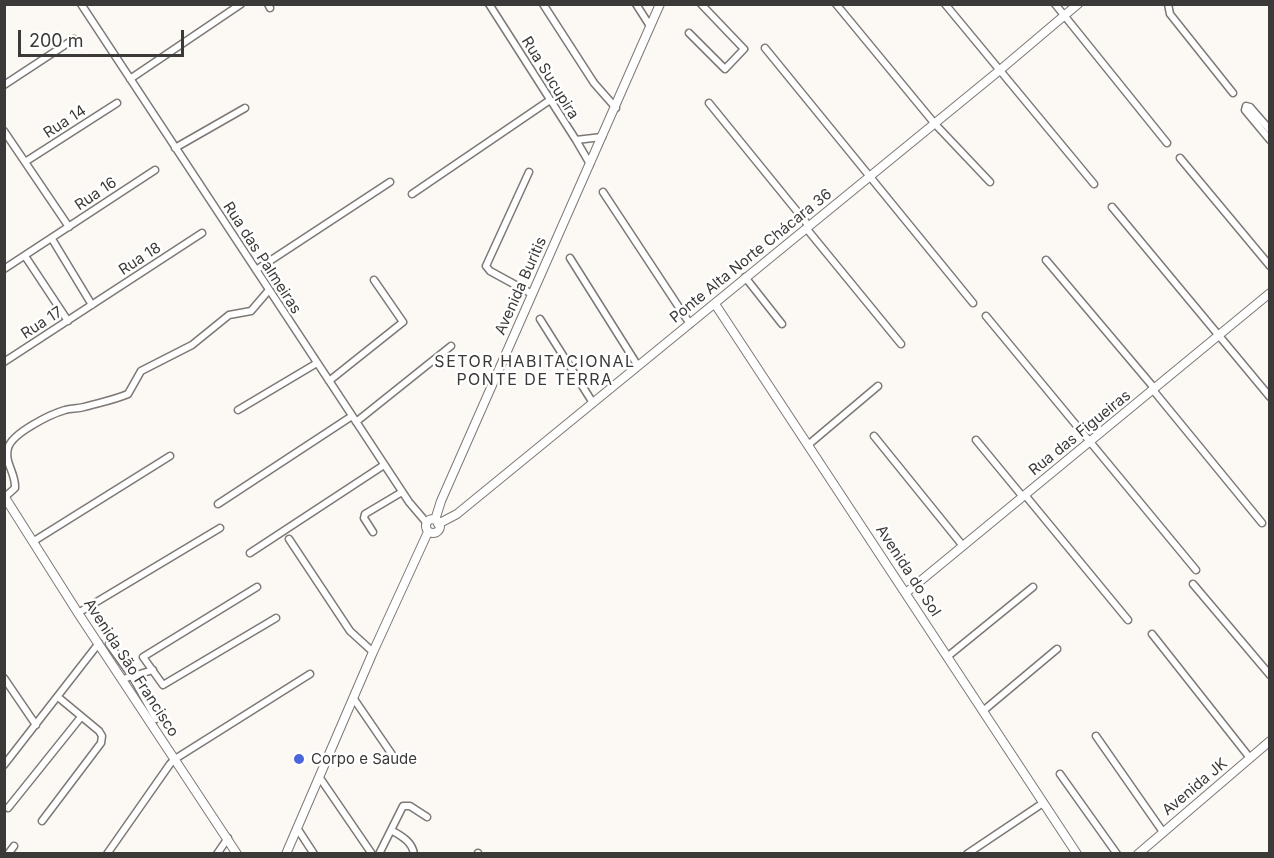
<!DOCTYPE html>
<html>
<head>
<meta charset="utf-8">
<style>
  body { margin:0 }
  #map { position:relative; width:1274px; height:858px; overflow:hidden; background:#fcf8f4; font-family:Inter,sans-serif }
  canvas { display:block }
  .frame { position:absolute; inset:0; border:6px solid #3b3a38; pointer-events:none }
  .scale { position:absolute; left:18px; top:30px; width:166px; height:27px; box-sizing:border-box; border:3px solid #3b3a38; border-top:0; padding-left:8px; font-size:18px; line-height:21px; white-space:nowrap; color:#3b3a38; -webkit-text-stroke:4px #fff; paint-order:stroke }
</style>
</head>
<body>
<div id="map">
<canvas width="1274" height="858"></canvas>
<div class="frame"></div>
<div class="scale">200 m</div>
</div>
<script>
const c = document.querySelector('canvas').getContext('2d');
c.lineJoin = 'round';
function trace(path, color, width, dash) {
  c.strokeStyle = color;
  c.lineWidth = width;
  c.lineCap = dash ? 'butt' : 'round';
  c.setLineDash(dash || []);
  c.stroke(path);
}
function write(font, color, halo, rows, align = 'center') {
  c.font = font + ' Inter,sans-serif';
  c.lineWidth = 5;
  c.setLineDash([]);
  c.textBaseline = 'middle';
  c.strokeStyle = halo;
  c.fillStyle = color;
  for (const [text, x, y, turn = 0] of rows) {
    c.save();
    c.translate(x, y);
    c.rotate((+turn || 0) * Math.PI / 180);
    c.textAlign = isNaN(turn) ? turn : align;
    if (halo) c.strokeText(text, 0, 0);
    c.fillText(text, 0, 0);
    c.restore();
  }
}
const minor = new Path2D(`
  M81,4L409,502L426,522
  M268,4L270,8
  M489,4L576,140L590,164
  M543,4L594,83L616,108
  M636,4L650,26
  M836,4L935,124L990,182
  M945,4L1094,184
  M1055,4L1167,143
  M1168,4L1170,14L1233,93
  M689,33L725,69L744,49L701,4
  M765,48L973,303
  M130,79L241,4
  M4,85L74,39
  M709,103L809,226
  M1246,106L1245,110L1270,140
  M1246,106L1250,107L1270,130
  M4,131L69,227
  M576,140L602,137
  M175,148L245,108
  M1180,158L1270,266
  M25,162L117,103
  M529,172L486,266L490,271L532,294
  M603,192L690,324
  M412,194L550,100
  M1112,207L1270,397
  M806,228L901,344
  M52,239L92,305
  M25,256L68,321
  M570,258L638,366
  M1046,260L1155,389
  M4,269L155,170
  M256,270L390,182
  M745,277L782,324
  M986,316L1196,570
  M540,319L593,403
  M4,362L202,233
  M329,381L403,322L374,280
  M1153,390L1262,523
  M238,410L317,363
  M356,422L451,346
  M874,436L963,546
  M976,440L1023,497
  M808,445L878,386
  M1025,495L1128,620
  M5,497L15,488C16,473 4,463 8,448C12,433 51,414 65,410C71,408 77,409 84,407C98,403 114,400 128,394L141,371L192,345L229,315L251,311L269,290
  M218,504L352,416
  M373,532L364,518L365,514L402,492
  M289,539L350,631L373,652
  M34,541L170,456
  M250,553L384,465
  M1193,584L1270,675
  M257,587L143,657L163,685L276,618
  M78,613L220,528
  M1152,634L1250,758
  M109,644L132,676L156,719
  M947,657L1033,587
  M4,678L36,725
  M123,679L153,670
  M354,699L393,756
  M983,711L1057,649
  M1096,736L1163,832
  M4,765L99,643
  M1060,774L1117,854
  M320,778L372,854
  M8,808L81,717
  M42,821L101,743L102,736L99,731L58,697
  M297,828L314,854
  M391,830C401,836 412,841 414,854
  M8,854L14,846
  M107,854L170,764L175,759L310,674
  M217,854L228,838
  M379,854L403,806H410L427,817
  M478,854V853
  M967,854L1043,803`);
const tertiary = new Path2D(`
  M715,304L1077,854
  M4,496L78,613L237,854
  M426 526a7 7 0 1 1 14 0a7 7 0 1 1-14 0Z
  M435,520L441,501L660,4
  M438,524L457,514L1000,70L1078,4
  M907,592L1270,293
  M286,854L373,652L428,532
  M1138,854L1270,741`);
trace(minor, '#7d7875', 9);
trace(tertiary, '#7d7875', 10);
trace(minor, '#fff', 6);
trace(tertiary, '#fff', 8);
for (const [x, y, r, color] of [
  [299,759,6,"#4b66da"]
]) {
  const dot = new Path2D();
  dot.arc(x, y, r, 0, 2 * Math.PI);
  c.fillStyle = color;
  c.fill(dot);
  trace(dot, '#fff', 2);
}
write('15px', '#3b3a38', '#fff', [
  ["Rua Sucupira",550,78,58],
  ["Rua 14",65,122,-33],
  ["Rua 16",96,194,-34],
  ["Ponte Alta Norte Chácara 36",751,256,-39],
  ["Rua das Palmeiras",262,258,57],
  ["Rua 18",140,259,-33],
  ["Avenida Buritis",521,286,-66],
  ["Rua 17",42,323,-33],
  ["Rua das Figueiras",1080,433,-39],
  ["Avenida do Sol",908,571,57],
  ["Avenida São Francisco",131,668,57],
  ["Avenida JK",1195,787,-40]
]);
write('15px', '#3b3a38', '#fff', [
  ["Corpo e Saude",311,759]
], 'left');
c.letterSpacing = '1.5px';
write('16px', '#3b3a38', '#fff', [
  ["SETOR HABITACIONAL",535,362],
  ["PONTE DE TERRA",535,380]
]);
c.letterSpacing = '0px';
</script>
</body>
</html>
